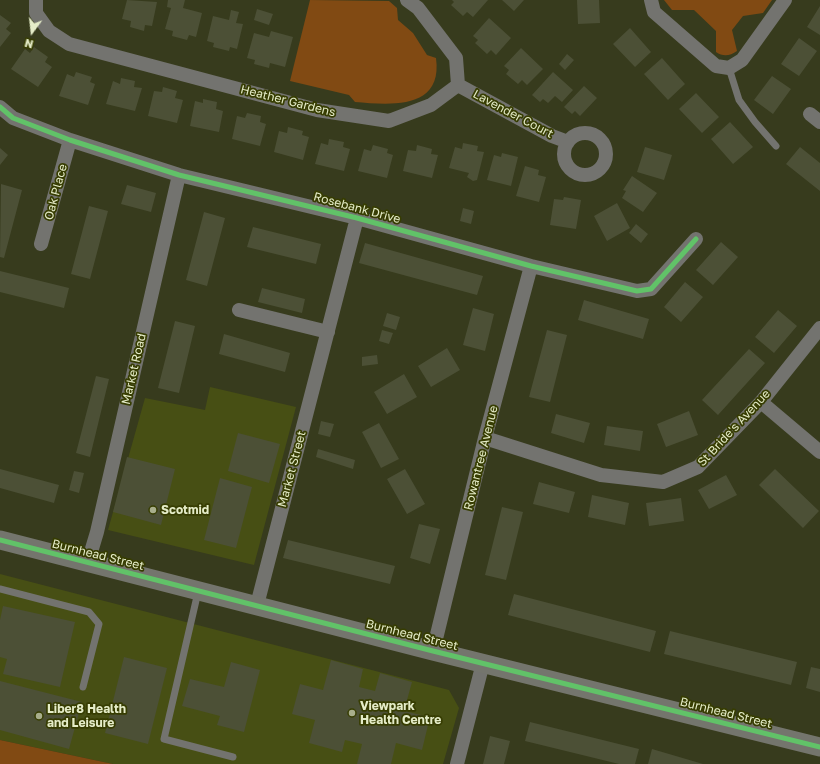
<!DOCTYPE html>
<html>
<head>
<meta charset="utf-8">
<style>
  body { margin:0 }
  #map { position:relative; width:820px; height:764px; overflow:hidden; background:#373b1d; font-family:"Golos Text",sans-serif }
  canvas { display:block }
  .north { position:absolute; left:12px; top:12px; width:40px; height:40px; -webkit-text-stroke:3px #373d02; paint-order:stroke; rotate:195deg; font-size:11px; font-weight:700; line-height:16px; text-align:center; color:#e5ecc8 }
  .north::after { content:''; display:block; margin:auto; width:14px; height:18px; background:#e5ecc8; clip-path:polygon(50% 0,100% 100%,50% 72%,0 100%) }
</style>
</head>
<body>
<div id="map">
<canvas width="820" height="764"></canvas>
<div class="north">N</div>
</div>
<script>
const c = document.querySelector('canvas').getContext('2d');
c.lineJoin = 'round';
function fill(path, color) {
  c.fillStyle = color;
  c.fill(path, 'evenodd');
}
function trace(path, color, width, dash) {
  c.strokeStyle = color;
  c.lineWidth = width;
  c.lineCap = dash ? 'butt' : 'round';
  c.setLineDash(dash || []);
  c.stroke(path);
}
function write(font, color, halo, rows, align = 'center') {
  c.font = font + ' "Golos Text",sans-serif';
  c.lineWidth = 3.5;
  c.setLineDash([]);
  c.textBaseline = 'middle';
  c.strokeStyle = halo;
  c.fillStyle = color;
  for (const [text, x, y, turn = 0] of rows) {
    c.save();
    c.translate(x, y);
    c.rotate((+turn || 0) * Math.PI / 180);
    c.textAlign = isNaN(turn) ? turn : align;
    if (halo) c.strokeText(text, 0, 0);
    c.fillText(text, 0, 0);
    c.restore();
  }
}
fill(new Path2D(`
  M210,387L296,407L254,565L108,530L145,398L205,410Z
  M0,574L449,690L459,708L443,764H113L0,740Z`), '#474f14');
fill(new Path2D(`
  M310,0L389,1L397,8L398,20L413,33L427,55L436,58C443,110 391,105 355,102L349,95L290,81Z
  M664,0H772L763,13L743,16L732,30L737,51C730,56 723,57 716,52V31L694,10H672Z
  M0,740L113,764H0Z`), '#814a13');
fill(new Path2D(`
  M127,0L157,2L152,26L145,25L144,31L130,27L131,21L122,19Z
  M168,0H185L183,8L202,13L196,37L189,35L187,40L172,36L173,31L165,29L171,8L167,7Z
  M452,0H488L473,17L467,12L463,16L451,5L454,2Z
  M502,0H524L514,11Z
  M577,0H599L600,23L578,24Z
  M820,6V35L807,27Z
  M257,9L273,14L269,25L254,20Z
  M231,10L239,12L236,23L243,24L237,49L230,47L229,51L213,47L214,43L207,41L213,16L229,20Z
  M0,15L11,23L6,29L11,33L0,47Z
  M489,18L511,38L496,55L491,50L487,54L475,43L478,40L473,36Z
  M630,28L651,52L635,67L613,44Z
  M271,31L293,37L285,67L270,63L269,68L254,64L255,60L247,58L254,33L269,37Z
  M799,38L817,51L799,76L781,64Z
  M34,47L48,57L45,62L52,67L38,87L11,69L25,49L30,53Z
  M521,48L543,69L527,85L522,80L518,84L506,74L509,70L504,66Z
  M567,54L574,60L565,70L559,64Z
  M662,58L685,84L668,100L644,74Z
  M76,72L92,77L90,82L95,84L88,105L59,96L67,74L74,77Z
  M553,72L573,90L562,102L555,96L548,103L543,99L540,102L532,95Z
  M772,76L791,89L773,114L754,100Z
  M121,78L135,81L134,87L142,88L135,111L106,104L113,81L120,84Z
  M584,86L597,98L580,116L575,111L572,114L564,107Z
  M163,87L177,91L175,98L183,100L177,123L148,116L154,91L162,92Z
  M696,93L719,117L702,133L679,109Z
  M203,99L217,102L216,109L223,111L219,132L190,126L195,101L203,103Z
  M247,113L261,116L260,122L266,124L260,146L232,139L237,116L245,118Z
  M730,122L753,147L733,164L711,139Z
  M288,127L303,131L302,135L309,137L303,160L274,152L279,131L287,133Z
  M329,139L344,142L343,147L350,149L344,171L315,164L321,143L328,145Z
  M463,143L478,146L477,151L484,152L477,180L473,181L467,177L469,173L449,168L455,147L462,149Z
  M373,145L388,149L387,153L393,155L387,178L358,171L364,149L371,151Z
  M417,145L432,149L431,154L438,155L432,178L403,171L408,150L416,151Z
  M645,147L672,155L664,180L637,172Z
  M800,147L820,163V191L786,164Z
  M0,148L8,155L0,165Z
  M502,153L518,157L511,186L487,180L494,155L501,157Z
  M525,166L539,170L538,175L546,177L539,202L516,196Z
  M632,176L657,193L643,212L622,198L626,191L623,190Z
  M1,184L22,190L4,258L0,257Z
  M127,185L156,193L151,212L121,204Z
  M564,197L581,200L576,229L550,225L554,199L563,200Z
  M617,203L630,228L607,241L594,216Z
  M89,206L108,211L90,279L71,274Z
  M463,208L474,211L471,224L460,221Z
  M204,212L225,218L207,286L186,280Z
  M636,224L648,234L641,243L629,233Z
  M253,227L321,244L316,264L247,247Z
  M721,242L738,257L713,285L696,270Z
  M365,243L483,276L477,295L359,263Z
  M0,271L69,288L64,308L0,292Z
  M685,282L703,297L681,322L664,307Z
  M262,288L305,299L302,313L258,302Z
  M584,300L649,319L643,339L578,320Z
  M473,308L494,314L485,351L463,345Z
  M778,310L797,326L774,353L755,337Z
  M387,313L400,317L396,330L383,326Z
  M175,321L195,326L179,393L158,388Z
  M382,330L393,333L389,344L379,341Z
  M547,330L567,335L550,402L529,397Z
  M224,334L290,353L285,372L219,354Z
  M447,348L460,370L431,387L418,366Z
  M749,349L765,363L718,415L702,400Z
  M377,355L378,364L362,366V357Z
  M404,374L417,397L387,414L374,392Z
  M96,376L109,379L90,457L76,453Z
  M689,411L698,435L666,447L657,424Z
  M556,414L590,423L584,443L551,433Z
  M321,421L334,424L330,437L318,434Z
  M379,423L399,459L381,468L362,432Z
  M607,426L643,431L640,451L604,445Z
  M238,433L280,444L269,483L228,471Z
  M318,449L355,460L353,469L316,457Z
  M127,457L175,469L161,525L113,512Z
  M0,469L59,485L54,503L0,488Z
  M405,469L425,504L407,514L387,479Z
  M775,469L819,511L803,528L759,485Z
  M74,471L84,473L79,493L69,490Z
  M726,475L737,495L709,509L698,490Z
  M220,478L252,487L236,548L204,540Z
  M539,482L575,492L569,513L533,504Z
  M592,495L629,503L625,525L588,517Z
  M681,498L684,521L649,526L646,503Z
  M502,507L523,512L506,580L485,575Z
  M419,524L440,529L430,564L410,558Z
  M288,540L395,566L390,584L283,558Z
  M514,594L656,631L650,652L508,615Z
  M3,606L75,622L60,687L3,674L7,659L0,657V620Z
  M670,631L797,662L791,685L664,654Z
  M124,657L167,668L148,744L105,733Z
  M331,660L363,669L359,687L375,691L380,673L412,682L404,711L430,717L422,750L396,743L391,764H357L362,744L345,740L342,752L309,743L315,720L292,714L300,684L323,690Z
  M231,662L260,670L244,732L217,725L220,716L182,706L190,679L224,687Z
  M811,667L820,669V692L806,688Z
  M0,681L82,702L69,749L0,730Z
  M530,722L639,749L635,764H619L525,741Z
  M490,736L510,741L504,764H483Z
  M652,749L703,764H648Z`), '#4c5036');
trace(new Path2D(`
  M729,68L739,100L755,122L776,146
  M0,589L89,612L99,624L83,687
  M198,592L164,739L233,757`), '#73736f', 7);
trace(new Path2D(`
  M36,0V13L49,31L69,44L317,110L389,121L431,105L458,85L456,58L418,8L407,0
  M651,0L654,12L716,66L729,68L742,60L785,0
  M458,85L552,136L568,142
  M0,107L13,118L70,140L179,175L357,218L531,266L637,291L651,289L696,239
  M810,114L820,122
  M564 154a21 21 0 1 1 42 0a21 21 0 1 1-42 0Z
  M41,244L70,140
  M239,310L328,332
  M761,402L820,452
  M485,438L601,475L663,482L698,467L761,402L820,328
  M88,562L97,532L179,175
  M257,605L357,218
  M433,651L485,438L531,266
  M457,764L483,663`), '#73736f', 14);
trace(new Path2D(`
  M0,540L433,651L820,747`), '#74756d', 19);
trace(new Path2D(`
  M0,107L13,118L70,140L179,175L357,218L531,266L637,291L651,289L696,239
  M0,540L433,651L820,747`), '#61c268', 5);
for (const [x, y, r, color] of [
  [153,510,4,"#a8ae8c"],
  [352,713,4,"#a8ae8c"],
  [39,716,4,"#a8ae8c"]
]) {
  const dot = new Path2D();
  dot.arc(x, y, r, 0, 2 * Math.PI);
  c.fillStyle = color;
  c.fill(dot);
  trace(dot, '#373d02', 1.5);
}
write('12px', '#e5ecc8', '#373d02', [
  ["Heather Gardens",288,101,14],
  ["Lavender Court",513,114,28],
  ["Oak Place",56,192,-75],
  ["Rosebank Drive",357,208,15],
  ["Market Road",134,369,-77],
  ["St Bride's Avenue",734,428,-47],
  ["Rowantree Avenue",481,458,-76],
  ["Market Street",292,469,-75],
  ["Burnhead Street",98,555,14],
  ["Burnhead Street",412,635,14],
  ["Burnhead Street",726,713,14]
]);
write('bold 12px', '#e5ecc8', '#373d02', [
  ["Scotmid",161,510],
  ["Viewpark",360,706],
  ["Health Centre",360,720],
  ["Liber8 Health",47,709],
  ["and Leisure",47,723]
], 'left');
</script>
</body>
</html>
